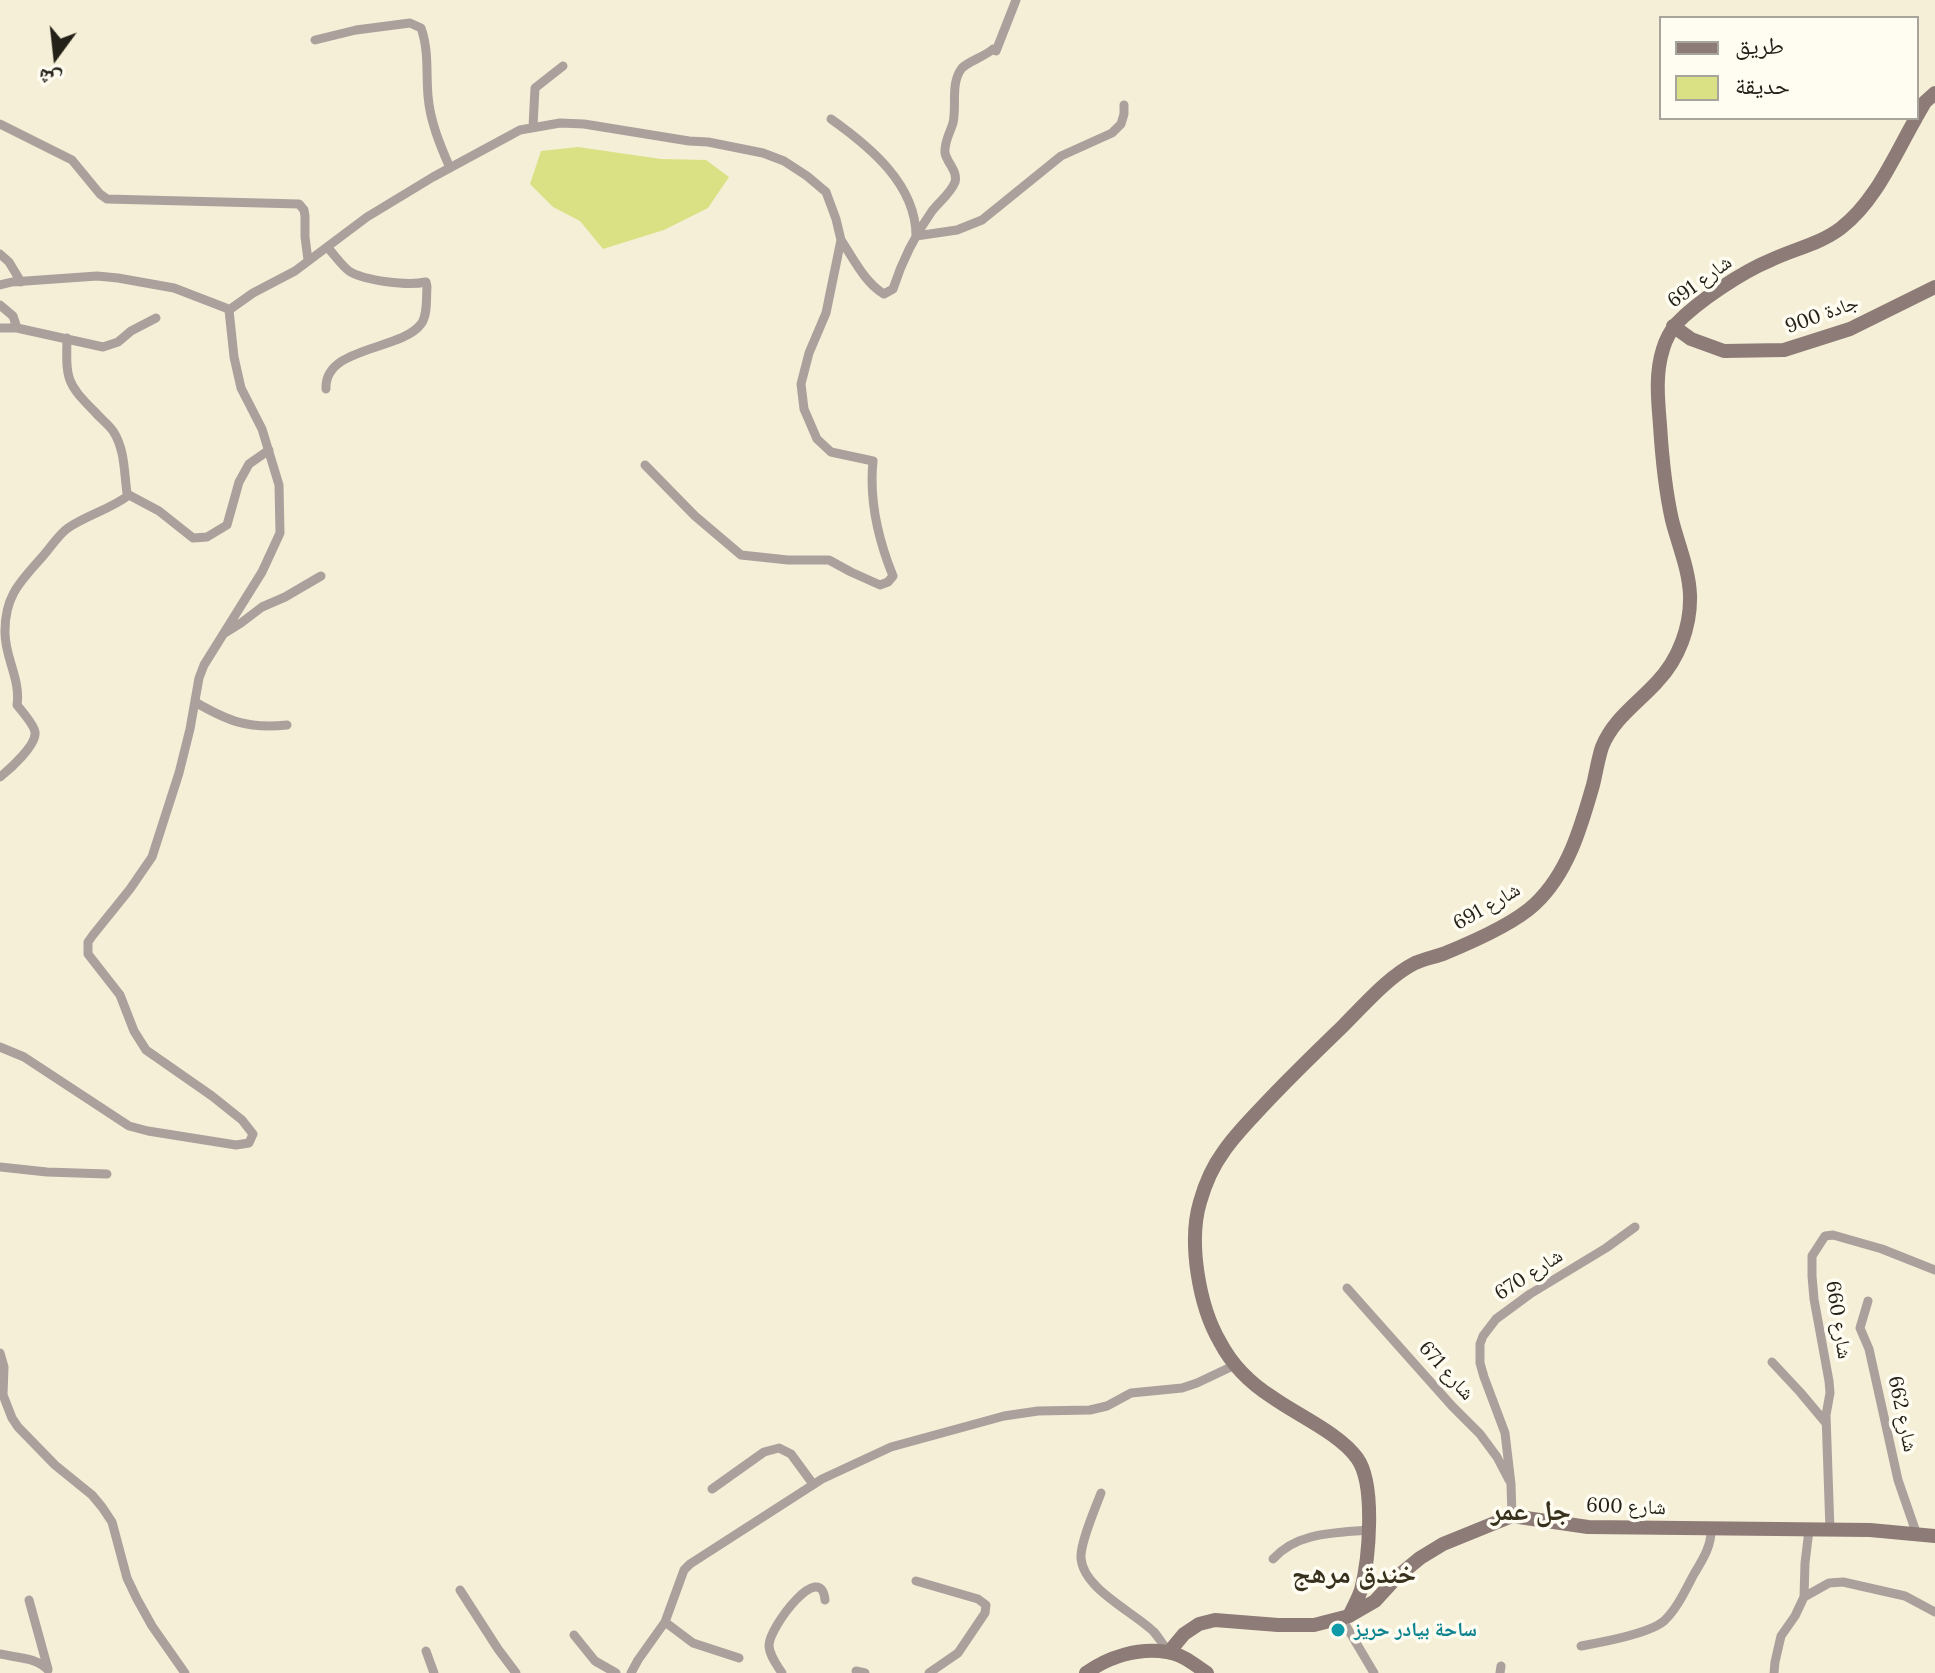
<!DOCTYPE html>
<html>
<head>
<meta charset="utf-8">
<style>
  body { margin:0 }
  #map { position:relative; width:1935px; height:1673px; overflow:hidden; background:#f6efd7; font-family:Lora,"Noto Naskh Arabic",serif }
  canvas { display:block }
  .legend { position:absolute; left:1659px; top:16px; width:260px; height:104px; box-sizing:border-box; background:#fffcf2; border:2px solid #a7a49b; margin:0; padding:10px 14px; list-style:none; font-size:24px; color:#242119 }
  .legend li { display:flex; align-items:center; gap:16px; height:40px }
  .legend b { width:40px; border:2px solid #a7a49b }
  .north { position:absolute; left:16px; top:16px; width:80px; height:80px; -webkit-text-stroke:6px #fffcf2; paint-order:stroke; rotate:195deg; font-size:22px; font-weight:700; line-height:32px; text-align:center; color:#242119 }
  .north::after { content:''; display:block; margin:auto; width:28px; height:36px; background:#242119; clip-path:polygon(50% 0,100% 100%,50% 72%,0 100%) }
</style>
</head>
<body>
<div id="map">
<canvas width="1935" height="1673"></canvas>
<ul class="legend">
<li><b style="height:10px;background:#8c7b76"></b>طريق</li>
<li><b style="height:22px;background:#d9e184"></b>حديقة</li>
</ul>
<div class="north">ش</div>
</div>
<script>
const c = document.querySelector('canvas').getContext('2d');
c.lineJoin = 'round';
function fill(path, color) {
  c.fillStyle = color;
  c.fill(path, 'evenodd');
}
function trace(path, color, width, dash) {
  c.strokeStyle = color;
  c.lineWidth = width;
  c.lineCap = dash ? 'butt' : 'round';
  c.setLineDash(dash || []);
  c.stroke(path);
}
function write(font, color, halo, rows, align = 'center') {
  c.font = font + ' Lora,"Noto Naskh Arabic",serif';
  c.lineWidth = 7;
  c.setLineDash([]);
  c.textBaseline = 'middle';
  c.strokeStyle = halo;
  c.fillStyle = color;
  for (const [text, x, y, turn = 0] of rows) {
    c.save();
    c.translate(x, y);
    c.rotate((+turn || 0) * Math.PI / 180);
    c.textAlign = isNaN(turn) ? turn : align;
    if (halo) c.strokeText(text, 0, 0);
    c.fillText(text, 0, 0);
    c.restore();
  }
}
fill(new Path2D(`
  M578,147L661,159L706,160L729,177L708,208L664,230L603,249L580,221L553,207L530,184L541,151Z`), '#d9e184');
trace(new Path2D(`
  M315,40L356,30L410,23L421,28C429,50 426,73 428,96C430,121 440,145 450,168
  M831,119C869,146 916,184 916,236L957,230L982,220L1061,156L1112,133L1121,124L1124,114V105
  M0,124L72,160L100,194L107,199L299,204L304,210L305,216V237L308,260
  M533,127L535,88L563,66
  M841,240C853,258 865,283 884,294L893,289C902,261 915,235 932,211C939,202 951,193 955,182C958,171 947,163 945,153C944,142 950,133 953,123C957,106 950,83 962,68C969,61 984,57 993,49L996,51L1016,0
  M0,254L9,262L21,282
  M0,285L12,282L97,276L118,278L174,288L226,308L229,310L234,357L241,388L262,429L279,485L280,533L262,572L204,665L199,678L190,729L179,773L152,857L130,889L93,935L88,942V954L120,995L134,1031L146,1050L212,1096L242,1120L253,1134L249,1143L236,1145L148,1131L129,1126L24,1057L0,1047
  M0,305L13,316L17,328L103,347L118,342L131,331L156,318
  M229,310L253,293L295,271L367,217L433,177L520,130L560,123L584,124L689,141L708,142L763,153L784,161L807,176L826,192L836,219L841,240L826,313L809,353L801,384L804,409L817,439L831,452L873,461C869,500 878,539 893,576L888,582L880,585L851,572L829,560H788L741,555L695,516L645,465
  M0,328H17
  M67,338C66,379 66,383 95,412C100,418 108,424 113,431C125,449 124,472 127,493L129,495
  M326,389C324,346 401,351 421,324C428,315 426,298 427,287L426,282C408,286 365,281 349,271C341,265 334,254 327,247
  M225,633L241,623L262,607L285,597L321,576
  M195,702C228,721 247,729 287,725
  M0,777C10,769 37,745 35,732C34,725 22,711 17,705C21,679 4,656 5,631C5,595 21,581 43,556C51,547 59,534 68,528C87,515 111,509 129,495L159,511L193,538L207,537L227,525L239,482L249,464L269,450
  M0,1167L47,1172L107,1174
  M1347,1288L1452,1406L1480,1434L1497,1457L1509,1480
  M1868,1301L1860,1328L1869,1349L1898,1480L1917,1535
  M0,1353L4,1367L3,1395L12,1418L18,1427L55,1465L92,1495L102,1507L112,1522L127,1578L137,1599L152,1626L185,1673
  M1772,1362L1800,1392L1826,1423
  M712,1489L764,1452L779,1448L791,1454L813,1484
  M1101,1493C1095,1509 1080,1543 1081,1558C1083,1589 1134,1612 1154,1632C1159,1638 1164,1646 1169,1652
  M1512,1516L1511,1484L1505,1433L1484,1377L1480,1363V1344L1483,1336L1496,1319L1530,1294L1606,1248L1635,1227
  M1830,1530L1826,1415L1830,1393L1829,1381L1814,1299L1812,1276V1256L1825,1236L1833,1235L1882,1249L1935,1270
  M1273,1559C1297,1532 1335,1533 1369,1530
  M916,1581L978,1599L986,1605L985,1613L958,1653L929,1673
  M460,1590L498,1649L516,1673
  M1804,1597L1829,1583L1843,1582L1905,1596L1935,1612
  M29,1600L48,1669
  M1342,1619L1374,1673
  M665,1622L693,1643L739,1658
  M574,1635L595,1661L616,1673
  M1581,1646C1602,1642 1648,1634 1664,1621C1677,1609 1686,1589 1694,1574C1703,1559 1712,1545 1711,1528
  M426,1651L434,1673
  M0,1654C17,1658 36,1657 48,1670
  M856,1671L865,1673
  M631,1673L638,1660L665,1622L684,1570L690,1564L822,1479L891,1447L1004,1416L1038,1411L1090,1410L1107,1406L1131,1393L1182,1388L1197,1383L1235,1365
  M782,1673C777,1665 769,1655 769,1645C770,1626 821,1559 825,1600
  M1500,1673L1501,1666
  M1774,1673L1775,1662L1781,1636L1795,1616L1804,1597L1805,1563L1809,1530`), '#aca09d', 9);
trace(new Path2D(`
  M1917,116L1925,102L1935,93
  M1673,326L1691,339L1724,351L1784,350L1850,329L1935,287
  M1349,1616C1353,1608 1358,1599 1361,1590C1369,1560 1376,1484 1357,1458C1339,1433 1297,1415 1272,1397C1250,1383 1232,1365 1220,1342C1199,1306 1188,1242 1200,1202C1205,1184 1213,1166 1224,1151C1235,1135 1249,1121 1262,1107C1288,1079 1315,1053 1343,1026C1364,1005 1389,976 1415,963C1424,959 1434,957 1443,954C1470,943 1514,924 1535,904C1568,873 1581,827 1593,785C1596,773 1598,759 1602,747C1613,719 1638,703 1657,682C1679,659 1691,626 1690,595C1689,569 1678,544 1672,520C1665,489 1662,457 1660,425C1658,400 1655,374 1663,349C1665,341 1671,330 1676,324C1698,301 1742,272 1771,260C1794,249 1820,244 1841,228C1876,201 1894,156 1916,118
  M1169,1652L1184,1634L1199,1624L1215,1620L1278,1625H1314L1349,1616L1375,1601L1397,1577L1420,1558L1443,1544L1512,1516L1588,1527L1870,1530L1935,1536
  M1086,1673C1108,1657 1139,1647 1167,1652C1182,1654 1195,1665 1207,1673`), '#8c7b76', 14);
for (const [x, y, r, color] of [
  [1338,1630,8,"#0f9aa8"]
]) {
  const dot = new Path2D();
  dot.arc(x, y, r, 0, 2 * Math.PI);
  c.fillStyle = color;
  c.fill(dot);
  trace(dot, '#fffcf2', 3);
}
write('20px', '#242119', '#fffcf2', [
  ["شارع 691",1700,282,-36],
  ["جادة 900",1822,315,-20],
  ["شارع 691",1487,907,-30],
  ["شارع 670",1529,1275,-33],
  ["شارع 660",1838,1320,81],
  ["شارع 671",1446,1371,48],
  ["شارع 662",1902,1414,78],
  ["شارع 600",1626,1507,2]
]);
write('bold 20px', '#0d838f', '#fffcf2', [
  ["ساحة بيادر حريز",1354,1630]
], 'left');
write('bold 28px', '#37311e', '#fffcf2', [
  ["جل عمر",1531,1512],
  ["خندق مرهج",1354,1575]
]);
</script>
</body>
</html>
